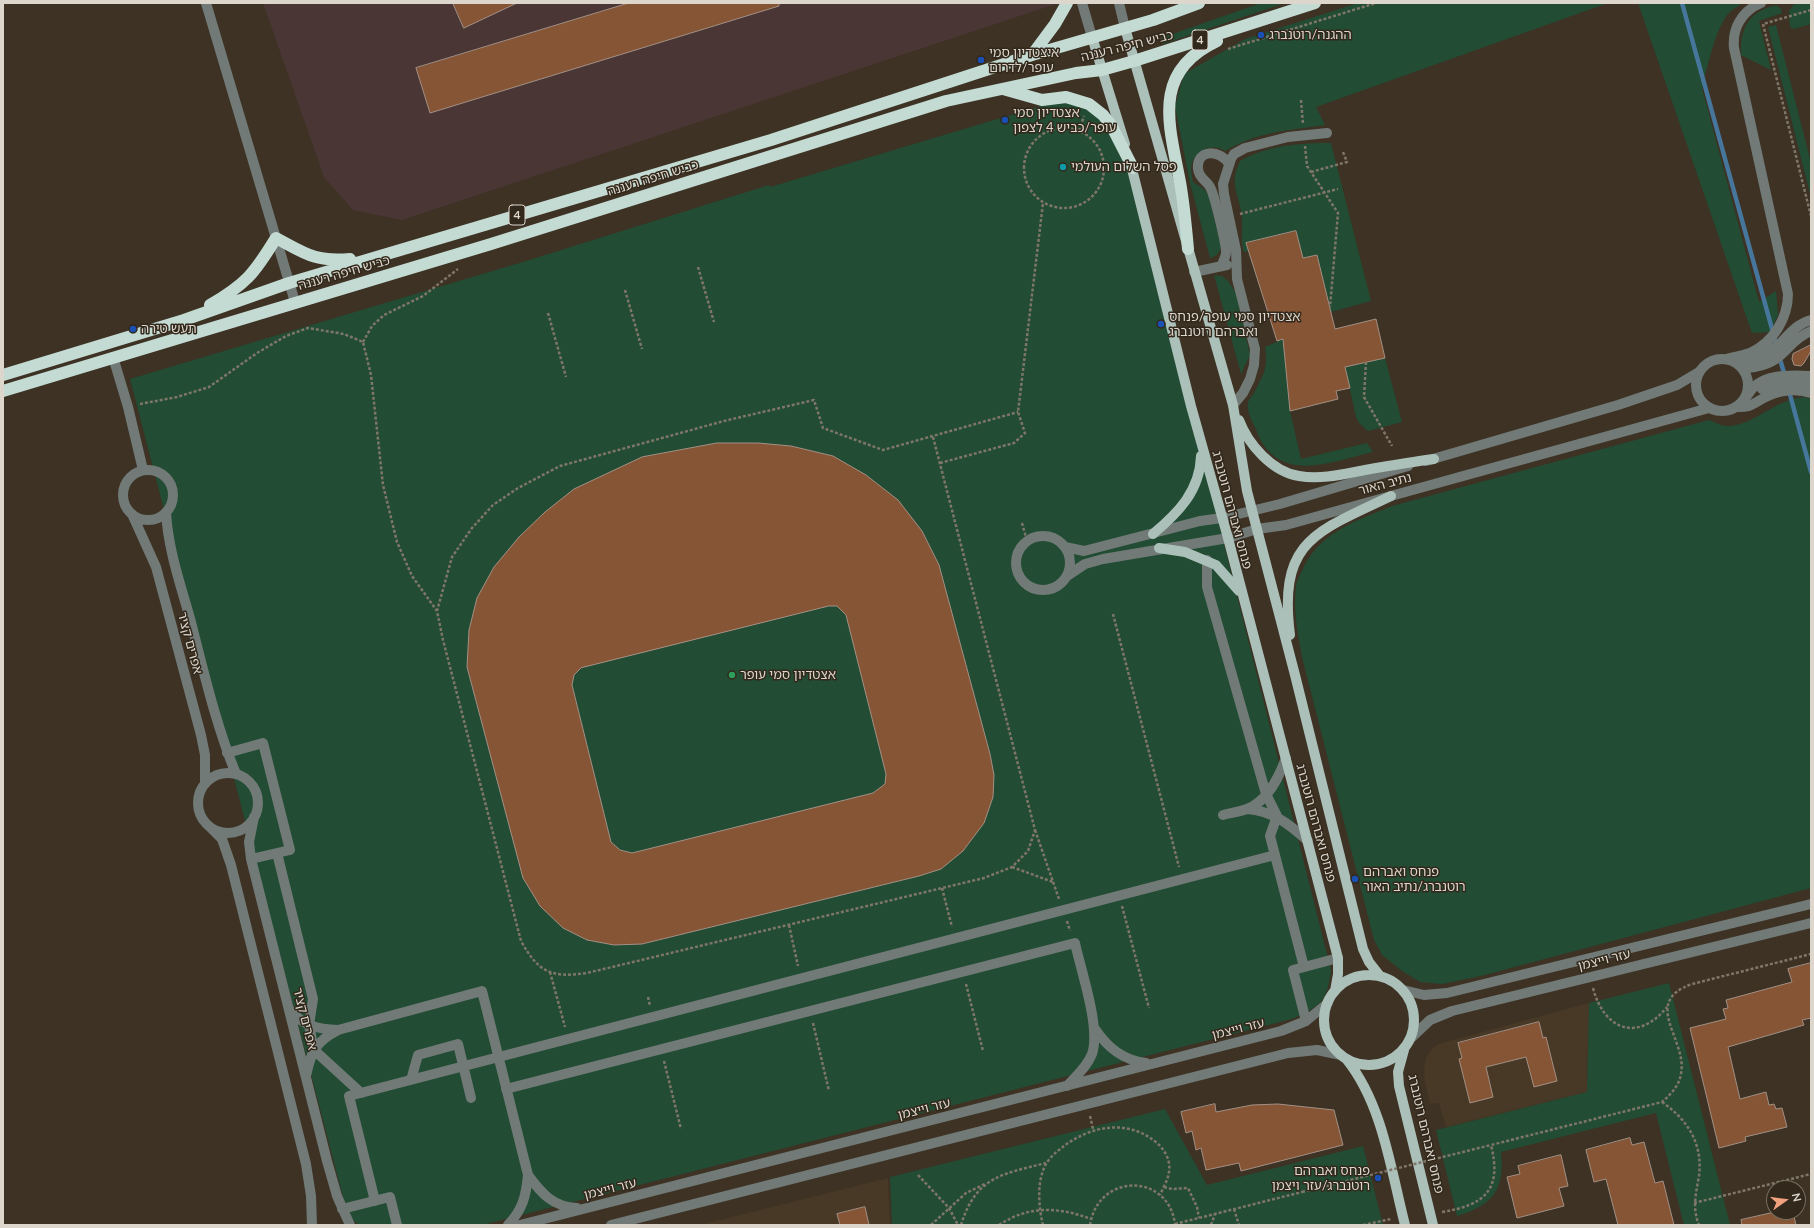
<!DOCTYPE html>
<html>
<head>
<meta charset="utf-8">
<style>
  body { margin:0 }
  #map { position:relative; width:1814px; height:1228px; overflow:hidden; background:#3d3224; font-family:Lato,sans-serif }
  canvas { display:block }
  .frame { position:absolute; inset:0; border:4px solid #dcd6cd; pointer-events:none }
  .north { position:absolute; left:1766px; top:1180px; width:40px; height:40px; box-sizing:border-box; background:#32281b; border:1px solid #766e62; border-radius:50%; rotate:76deg; font-size:11px; font-weight:700; line-height:16px; text-align:center; color:#dcd6cd }
  .north::after { content:''; display:block; margin:auto; width:14px; height:18px; background:#f2a17e; clip-path:polygon(50% 0,100% 100%,50% 72%,0 100%) }
</style>
</head>
<body>
<div id="map">
<canvas width="1814" height="1228"></canvas>
<div class="frame"></div>
<div class="north">N</div>
</div>
<script>
const c = document.querySelector('canvas').getContext('2d');
c.lineJoin = 'round';
function fill(path, color) {
  c.fillStyle = color;
  c.fill(path, 'evenodd');
}
function trace(path, color, width, dash) {
  c.strokeStyle = color;
  c.lineWidth = width;
  c.lineCap = dash ? 'butt' : 'round';
  c.setLineDash(dash || []);
  c.stroke(path);
}
function write(font, color, halo, rows, align = 'center') {
  c.font = font + ' Lato,"Noto Sans Hebrew",sans-serif';
  c.lineWidth = 3;
  c.setLineDash([]);
  c.textBaseline = 'middle';
  c.strokeStyle = halo;
  c.fillStyle = color;
  for (const [text, x, y, turn = 0] of rows) {
    c.save();
    c.translate(x, y);
    c.rotate((+turn || 0) * Math.PI / 180);
    c.textAlign = isNaN(turn) ? turn : align;
    if (halo) c.strokeText(text, 0, 0);
    c.fillText(text, 0, 0);
    c.restore();
  }
}
fill(new Path2D(`
  M263,3H1059L402,220L353,210L324,177Z`), '#4a3635');
fill(new Path2D(`
  M1589,1003L1587,1092L1446,1127L1439,1103L1430,1104L1425,1083L1424,1069L1426,1058L1433,1048L1439,1044Z
  M888,1178L890,1225H700Z`), '#483926');
fill(new Path2D(`
  M1261,3H1285L1163,44L1161,38Z
  M1358,3H1608L1316,107L1325,125C1290,130 1256,132 1225,151C1214,143 1196,149 1192,163C1190,168 1192,176 1193,182L1204,189L1209,196L1221,246C1220,253 1217,256 1210,258L1190,183L1175,106L1184,74L1245,39Z
  M1638,3H1743C1739,6 1734,8 1730,12C1716,25 1707,69 1702,88L1759,302L1776,291L1778,315L1770,332L1752,333Z
  M1795,3H1811V24L1794,29L1790,27L1789,11Z
  M1776,5L1781,9L1782,13L1759,21L1771,70L1741,55C1740,27 1749,12 1776,5Z
  M1776,25L1811,163V198L1768,27Z
  M1061,100L1076,102L1102,116L1129,166L1331,970C1327,1003 1320,1006 1292,1019L482,1225H359L353,1220L343,1197L130,379L526,261L769,185L770,187Z
  M1331,143L1371,301L1331,312L1317,255L1303,258L1296,231L1247,243L1249,251L1244,252C1240,241 1243,233 1242,221C1242,196 1227,188 1240,161C1267,145 1301,143 1331,143Z
  M1214,275L1222,276L1228,281L1236,293L1250,355L1241,374Z
  M1283,339L1290,411L1301,459L1367,443L1373,452C1331,462 1278,485 1257,432C1254,424 1246,412 1248,403C1248,400 1252,396 1254,393C1264,373 1268,370 1265,347Z
  M1385,358L1402,422L1368,431L1359,423L1356,417L1345,367Z
  M1804,397L1811,399V888L1481,976L1442,984L1420,982L1402,971L1382,955L1374,940L1302,657C1298,634 1293,611 1296,587C1296,582 1299,577 1301,573C1318,532 1354,522 1392,506L1709,420C1715,422 1721,426 1727,426C1754,426 1775,399 1804,397Z
  M1669,983L1730,1225H1684L1656,1113L1501,1152C1505,1190 1493,1205 1457,1216L1436,1130L1587,1092L1589,1003Z
  M1165,1109L1207,1185L1363,1146L1383,1225H892L890,1177Z`), '#224c33');
trace(new Path2D(`
  M1682,3L1777,347
  M1779,356L1785,376
  M1789,391L1811,472`), '#47769d', 4.5);
const building = new Path2D(`
  M453,3H517L464,28Z
  M629,3H779V6L430,113L416,68Z
  M1296,231L1303,258L1317,255L1335,329L1376,319L1385,358L1345,367L1350,388L1336,391L1338,399L1290,411L1283,339L1277,341L1246,243Z
  M1811,345V351L1804,363L1801,366L1794,365L1792,359L1793,354Z
  M717,443H758L791,446L833,456L866,475L898,500L922,531L939,565L990,754L994,775L993,797L984,823L963,851L941,869L919,876L642,944L614,945L587,940L563,928L540,906L523,878L467,667L469,630L477,598L494,567L519,537L545,512L574,489L642,457ZM829,606H837L846,615L886,774L885,784L873,793L632,853L620,850L611,842L572,685L574,675L581,668Z
  M1811,963V1018L1802,1020L1804,1025L1728,1047L1740,1099L1766,1092L1769,1105L1774,1104L1776,1109L1782,1108L1787,1127L1745,1137L1746,1141L1719,1148L1690,1028L1726,1019L1723,1009L1728,1008L1726,1000L1792,982L1788,969Z
  M1539,1022L1543,1038L1546,1037L1557,1081L1534,1087L1526,1057L1486,1067L1493,1097L1470,1103L1459,1059L1462,1058L1458,1043Z
  M1215,1104L1216,1112L1252,1105L1278,1104L1334,1110L1343,1145L1241,1171L1239,1163L1206,1170L1201,1148L1196,1150L1192,1131L1186,1133L1181,1112Z
  M1630,1138L1632,1145L1644,1142L1655,1183L1663,1181L1674,1225H1618L1606,1179L1594,1182L1586,1150Z
  M1561,1155L1568,1186L1559,1188L1564,1206L1517,1218L1507,1177L1520,1174L1518,1166Z
  M865,1207L869,1225H840L837,1214Z
  M1775,1212H1793L1796,1225H1742L1741,1220Z`);
fill(building, '#865535');
trace(building, '#a29085', 1);
trace(new Path2D(`
  M1811,10L1763,24L1811,216
  M1228,49L1376,3
  M1301,100L1303,124
  M1024 168a40 40 0 1 1 80 0a40 40 0 1 1-80 0Z
  M1079,131L1084,116
  M1305,146L1307,166L1338,213L1330,307
  M1311,172L1347,162L1343,152
  M1240,214L1338,189
  M698,267L714,322
  M625,290L642,349
  M548,313L566,377
  M363,342L372,326L384,315L423,296L458,269
  M1366,362L1364,397L1392,446
  M140,404L177,397L209,387L257,353L286,336L308,328L344,334L363,342L371,375L383,485L397,542L412,576L437,611
  M933,437L1035,830L1028,851L1012,867L984,878L587,973C551,978 539,973 521,941L443,640L437,611L452,557L472,528L493,505L518,488L560,466L724,421L814,400L823,428L883,450L1018,412
  M940,463L1014,443L1025,433L1018,412L1043,203
  M1022,523L1027,541
  M1113,614L1179,867
  M1035,830L1059,899
  M1012,867L1053,882
  M942,888L952,927
  M1122,906L1149,1008
  M1067,921L1070,931
  M789,925L798,966
  M550,972L565,1027
  M966,984L983,1051
  M1593,988C1604,1030 1638,1043 1667,1007
  M648,997L650,1006
  M813,1023L829,1091
  M664,1061L681,1129
  M1662,1102C1688,1120 1703,1144 1699,1176C1696,1193 1692,1208 1699,1225
  M1090,1116L1093,1129
  M918,1175L949,1208L958,1225
  M1164,1187L1172,1189L1188,1188L1197,1207L1199,1218
  M1694,1203L1811,1174
  M1234,1209L1239,1225
  M1442,1212C1486,1205 1502,1189 1491,1145L1662,1102C1671,1094 1679,1086 1681,1074C1688,1040 1640,1002 1692,984L1811,954
  M1175,1224L1302,1192
  M931,1225L966,1193L985,1184
  M961,1225C976,1176 1003,1174 1046,1163
  M999,1225C1029,1205 1059,1207 1091,1219
  M1043,1225C1039,1209 1037,1186 1043,1171C1046,1160 1056,1152 1064,1146C1092,1125 1129,1119 1157,1143C1165,1150 1171,1161 1169,1172C1168,1180 1163,1188 1160,1195
  M1090,1225C1098,1173 1168,1172 1175,1224
  M1211,1225L1215,1214
  M1363,1225L1391,1219`), '#7f766a', 2.5, [3, 2]);
trace(new Path2D(`
  M206,3L295,302
  M1082,3L1092,37
  M1119,3L1125,28
  M1221,266C1223,262 1226,257 1226,252C1226,243 1215,198 1211,189C1208,181 1199,179 1198,169C1196,149 1220,149 1229,164
  M1194,272L1227,265
  M113,357L128,407L143,470
  M1749,358C1756,357 1765,355 1771,351C1786,341 1792,325 1811,320
  M1696 385a26 26 0 1 1 52 0a26 26 0 1 1-52 0Z
  M1726,359C1733,357 1742,356 1750,353C1773,343 1788,318 1788,294L1734,48C1732,28 1742,11 1761,3
  M1739,362L1747,368C1786,365 1783,343 1811,331
  M1762,389L1782,383L1811,385
  M1747,396C1759,373 1789,375 1811,376
  M1233,405L1243,393L1250,379L1254,365L1255,349L1237,279L1236,250L1224,194L1223,184L1231,159L1234,154L1245,148L1288,137L1327,133
  M1736,407C1753,408 1754,402 1768,396C1781,390 1798,388 1811,393
  M1426,461L1618,405L1677,385L1699,372
  M123 495a25 25 0 1 1 50 0a25 25 0 1 1-50 0Z
  M166,512C168,550 181,586 191,622C204,673 216,725 236,774
  M132,514L156,567L201,735L205,755V784
  M1016 563a27 27 0 1 1 54 0a27 27 0 1 1-54 0Z
  M1065,547L1084,551L1200,521L1222,518L1280,504L1408,466
  M1207,560V587L1266,794L1277,816L1270,836L1304,967
  M1067,576L1085,564L1103,559L1228,538L1257,529L1286,525L1709,408
  M227,753L263,743L290,850L251,859
  M198 803a30 30 0 1 1 60 0a30 30 0 1 1-60 0Z
  M1247,809C1273,811 1289,824 1308,841
  M1223,815C1230,813 1239,812 1247,809C1268,801 1279,777 1286,758
  M254,817L249,842L251,859L327,1161L337,1196L350,1225
  M210,827L222,839L231,865L306,1164L311,1196L312,1225
  M277,853L313,999L309,1025L314,1050L361,1093
  M1403,990L1424,995L1447,993L1811,904
  M290,1010C303,1026 318,1029 338,1030
  M1306,1021L1293,970L1338,958
  M1095,1029C1108,1048 1123,1060 1146,1063
  M1411,1038L1430,1020L1452,1011L1811,923
  M306,1076C311,1052 315,1042 338,1030L482,991L528,1175C526,1196 523,1209 508,1225
  M411,1080L418,1055L458,1044L471,1098
  M506,1089L1075,943C1081,971 1101,1028 1092,1054C1087,1067 1076,1076 1067,1086
  M528,1175C541,1193 553,1207 577,1208
  M375,1201L349,1096L1275,855
  M342,1209L390,1197L397,1225
  M520,1225L1281,1031L1306,1021L1328,1003
  M611,1225L1288,1053L1317,1050L1341,1055`), '#717a77', 10);
trace(new Path2D(`
  M1125,28L1233,405L1247,491L1295,675L1363,949L1369,962L1380,976
  M1092,37L1125,144
  M1130,161L1191,406L1228,538L1338,958V974L1335,991
  M1239,420C1248,444 1272,472 1299,476C1321,480 1344,474 1365,470C1388,466 1411,462 1434,459
  M1153,534C1178,513 1200,491 1201,456
  M1159,548L1185,552L1216,565L1239,591
  M1290,635C1278,540 1316,532 1391,496
  M1324 1020a45 45 0 1 1 90 0a45 45 0 1 1-90 0Z
  M1404,1050L1398,1072L1399,1086L1433,1225
  M1347,1060C1383,1105 1391,1171 1405,1225`), '#acc0ba', 10);
trace(new Path2D(`
  M1032,55L1055,24L1067,3
  M1003,89L1042,100L1066,97L1089,104L1103,115L1111,125L1133,168
  M1188,249C1186,227 1184,204 1180,182C1169,124 1151,72 1217,41
  M210,305C246,284 254,274 276,238C306,254 315,262 350,259
  M3,375L184,320L289,283L771,140L1032,55L1153,20L1199,3
  M3,391L491,244L946,101L1076,73L1102,70L1134,61L1315,3`), '#c4dbd4', 12);
trace(new Path2D(`
  M1302,1192L1491,1145`), '#7f766a', 2.5, [3, 2]);
for (const [x, y, r, color] of [
  [1261,35,4,"#1a4fb4"],
  [981,60,4,"#1a4fb4"],
  [1005,120,4,"#1a4fb4"],
  [1063,167,4,"#0f9aa8"],
  [1161,324,4,"#1a4fb4"],
  [133,329,4,"#1a4fb4"],
  [732,675,4,"#2e9e5b"],
  [1355,879,4,"#1a4fb4"],
  [1378,1178,4,"#1a4fb4"]
]) {
  const dot = new Path2D();
  dot.arc(x, y, r, 0, 2 * Math.PI);
  c.fillStyle = color;
  c.fill(dot);
  trace(dot, '#32281b', 1.5);
}
for (const [x, y, w] of [
  [1200,40,16],
  [517,215,16]
]) {
  const box = new Path2D();
  box.roundRect(x - w / 2, y - 10, w, 20, 3);
  c.fillStyle = '#32281b';
  c.fill(box);
  trace(box, '#dcd6cd', 1);
}
write('bold 12px', '#dcd6cd', null, [
  ["4",1200,40],
  ["4",517,215]
]);
write('13px', '#dcd6cd', '#32281b', [
  ["ההגנה/רוטנברג",1269,35],
  ["איצטדיון סמי",989,53],
  ["עופר/לדרום",989,68],
  ["אצטדיון סמי",1013,113],
  ["עופר/כביש 4 לצפון",1013,128],
  ["פסל השלום העולמי",1071,167],
  ["אצטדיון סמי עופר/פנחס",1169,317],
  ["ואברהם רוטנברג",1169,332],
  ["תעש טירה",141,329],
  ["אצטדיון סמי עופר",740,675],
  ["פנחס ואברהם",1363,872],
  ["רוטנברג/נתיב האור",1363,887],
  ["פנחס ואברהם",1370,1171,"right"],
  ["רוטנברג/עזר ויצמן",1370,1186,"right"]
], 'left');
write('13px', '#dcd6cd', '#32281b', [
  ["כביש חיפה רעננה",1127,46,-14],
  ["כביש חיפה רעננה",653,178,-17],
  ["כביש חיפה רעננה",344,273,-16],
  ["נתיב האור",1385,484,-15],
  ["פנחס ואברהם רוטנברג",1232,510,75],
  ["אפרים קציר",190,643,75],
  ["פנחס ואברהם רוטנברג",1316,823,75],
  ["עזר וייצמן",1604,960,-14],
  ["אפרים קציר",305,1019,76],
  ["עזר וייצמן",1238,1029,-14],
  ["עזר וייצמן",924,1109,-14],
  ["פנחס ואברהם רוטנברג",1426,1134,77],
  ["עזר וייצמן",610,1189,-14]
]);
</script>
</body>
</html>
